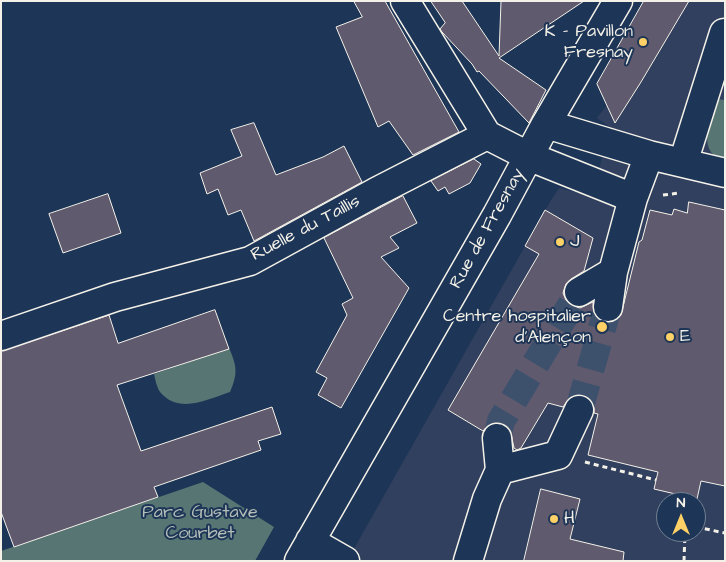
<!DOCTYPE html>
<html>
<head>
<meta charset="utf-8">
<style>
  body { margin:0 }
  #map { position:relative; width:726px; height:562px; overflow:hidden; background:#1d3557; font-family:"Architects Daughter",sans-serif }
  canvas { display:block }
  .frame { position:absolute; inset:0; border:2px solid #f4f1e8; pointer-events:none }
  .north { position:absolute; left:656px; top:492px; width:50px; height:50px; box-sizing:border-box; background:#1d3557; border:1px solid #738091; border-radius:50%; rotate:0deg; font-size:14px; font-weight:700; line-height:20px; text-align:center; color:#f4f1e8 }
  .north::after { content:''; display:block; margin:auto; width:18px; height:22px; background:#ffd166; clip-path:polygon(50% 0,100% 100%,50% 72%,0 100%) }
</style>
</head>
<body>
<div id="map">
<canvas width="726" height="562"></canvas>
<div class="frame"></div>
<div class="north">N</div>
</div>
<script>
const c = document.querySelector('canvas').getContext('2d');
c.lineJoin = 'round';
function fill(path, color) {
  c.fillStyle = color;
  c.fill(path, 'evenodd');
}
function trace(path, color, width, dash) {
  c.strokeStyle = color;
  c.lineWidth = width;
  c.lineCap = dash ? 'butt' : 'round';
  c.setLineDash(dash || []);
  c.stroke(path);
}
function write(font, color, halo, rows, align = 'center') {
  c.font = font + ' "Architects Daughter",sans-serif';
  c.lineWidth = 4;
  c.setLineDash([]);
  c.textBaseline = 'middle';
  c.strokeStyle = halo;
  c.fillStyle = color;
  for (const [text, x, y, turn = 0] of rows) {
    c.save();
    c.translate(x, y);
    c.rotate((+turn || 0) * Math.PI / 180);
    c.textAlign = isNaN(turn) ? turn : align;
    if (halo) c.strokeText(text, 0, 0);
    c.fillText(text, 0, 0);
    c.restore();
  }
}
fill(new Path2D(`
  M644,1H725V561H347L550,202L559,188L591,196L611,128L597,118L607,105L597,84ZM666,502H696V532H666Z`), '#31405e');
fill(new Path2D(`
  M716,99L725,100V160C695,154 711,118 716,99Z
  M229,348C237,366 238,374 230,392C208,399 179,415 160,392C157,388 155,379 154,374Z
  M203,482L274,527L255,561H1V551Z`), '#567573');
const building = new Path2D(`
  M354,1H385L459,132L413,155L389,121L378,127L336,27L362,17Z
  M431,1H462L499,56L501,1H584L499,58L546,90L529,123L479,71L477,72L472,64L442,32L440,29L445,23Z
  M644,1H689L641,82L615,123L597,84Z
  M254,123L276,175L323,157L344,146L362,182L254,241L241,210L228,215L218,189L207,194L200,173L242,156L231,130Z
  M474,159L481,164L470,183L449,194L445,187L438,191L431,181Z
  M108,194L121,233L63,253L49,214Z
  M403,196L417,223L390,237L399,248L381,257L409,288L341,408L318,395L327,378L316,372L347,315L342,304L353,298L324,238Z
  M689,202L725,210V486L701,481L697,499L654,489L658,472L588,455L598,414L594,413V408L592,401L585,396L578,394L570,397L563,407L548,403L521,448L517,450L514,448L510,429L504,424L495,423L488,425L483,431L448,410L539,254L525,246L545,210L593,238L584,271L571,279L566,284L563,293L566,300L572,306L580,308L593,302L594,313L599,320L606,322L614,321L621,315L639,242L642,240L650,210L672,215L674,209L687,213Z
  M215,310L229,349L117,385L141,451L272,407L281,434L258,441L261,450L154,487L158,497L14,547L1,512V351L109,315L118,343Z
  M541,489L580,499L570,539L624,552L623,561H524Z`);
fill(building, '#605a6f');
trace(building, '#f4f1e8', 1);
trace(new Path2D(`
  M579,410L608,307
  M497,438L501,421L579,292`), '#3d516d', 28, [28, 14]);
const minor = new Path2D(`
  M405,1L487,135L528,156L633,198
  M546,124L649,155L725,173
  M683,163L724,33
  M579,292L613,272L633,198L649,155
  M608,307L613,272
  M1,336L115,297L250,261L376,192L487,135
  M500,470L558,455L579,410
  M310,541L345,561
  M299,561L497,215L546,124L618,1
  M468,561L487,499L500,470L497,438`);
trace(minor, '#f4f1e8', 31);
trace(new Path2D(`
  M663,195L680,193
  M585,462L656,480
  M696,527L725,533
  M684,561L685,532`), '#f4f1e8', 3, [5, 4]);
trace(minor, '#1d3557', 28);
for (const [x, y, r, color] of [
  [643,42,5,"#ffd166"],
  [560,242,5,"#ffd166"],
  [602,327,6,"#ffd166"],
  [670,337,5,"#ffd166"],
  [554,519,5,"#ffd166"]
]) {
  const dot = new Path2D();
  dot.arc(x, y, r, 0, 2 * Math.PI);
  c.fillStyle = color;
  c.fill(dot);
  trace(dot, '#1d3557', 2);
}
write('18px', '#f4f1e8', '#1d3557', [
  ["K - Pavillon",633,32,"right"],
  ["Fresnay",633,53,"right"],
  ["J",570,242],
  ["Centre hospitalier",591,317,"right"],
  ["d'Alençon",591,338,"right"],
  ["E",680,337],
  ["H",564,519]
], 'left');
write('18px', '#f4f1e8', '#1d3557', [
  ["Ruelle du Taillis",306,229,-28],
  ["Rue de Fresnay",488,229,-61]
]);
write('18px', '#b5bfb9', '#1d3557', [
  ["Parc Gustave",200,513],
  ["Courbet",200,534]
]);
</script>
</body>
</html>
